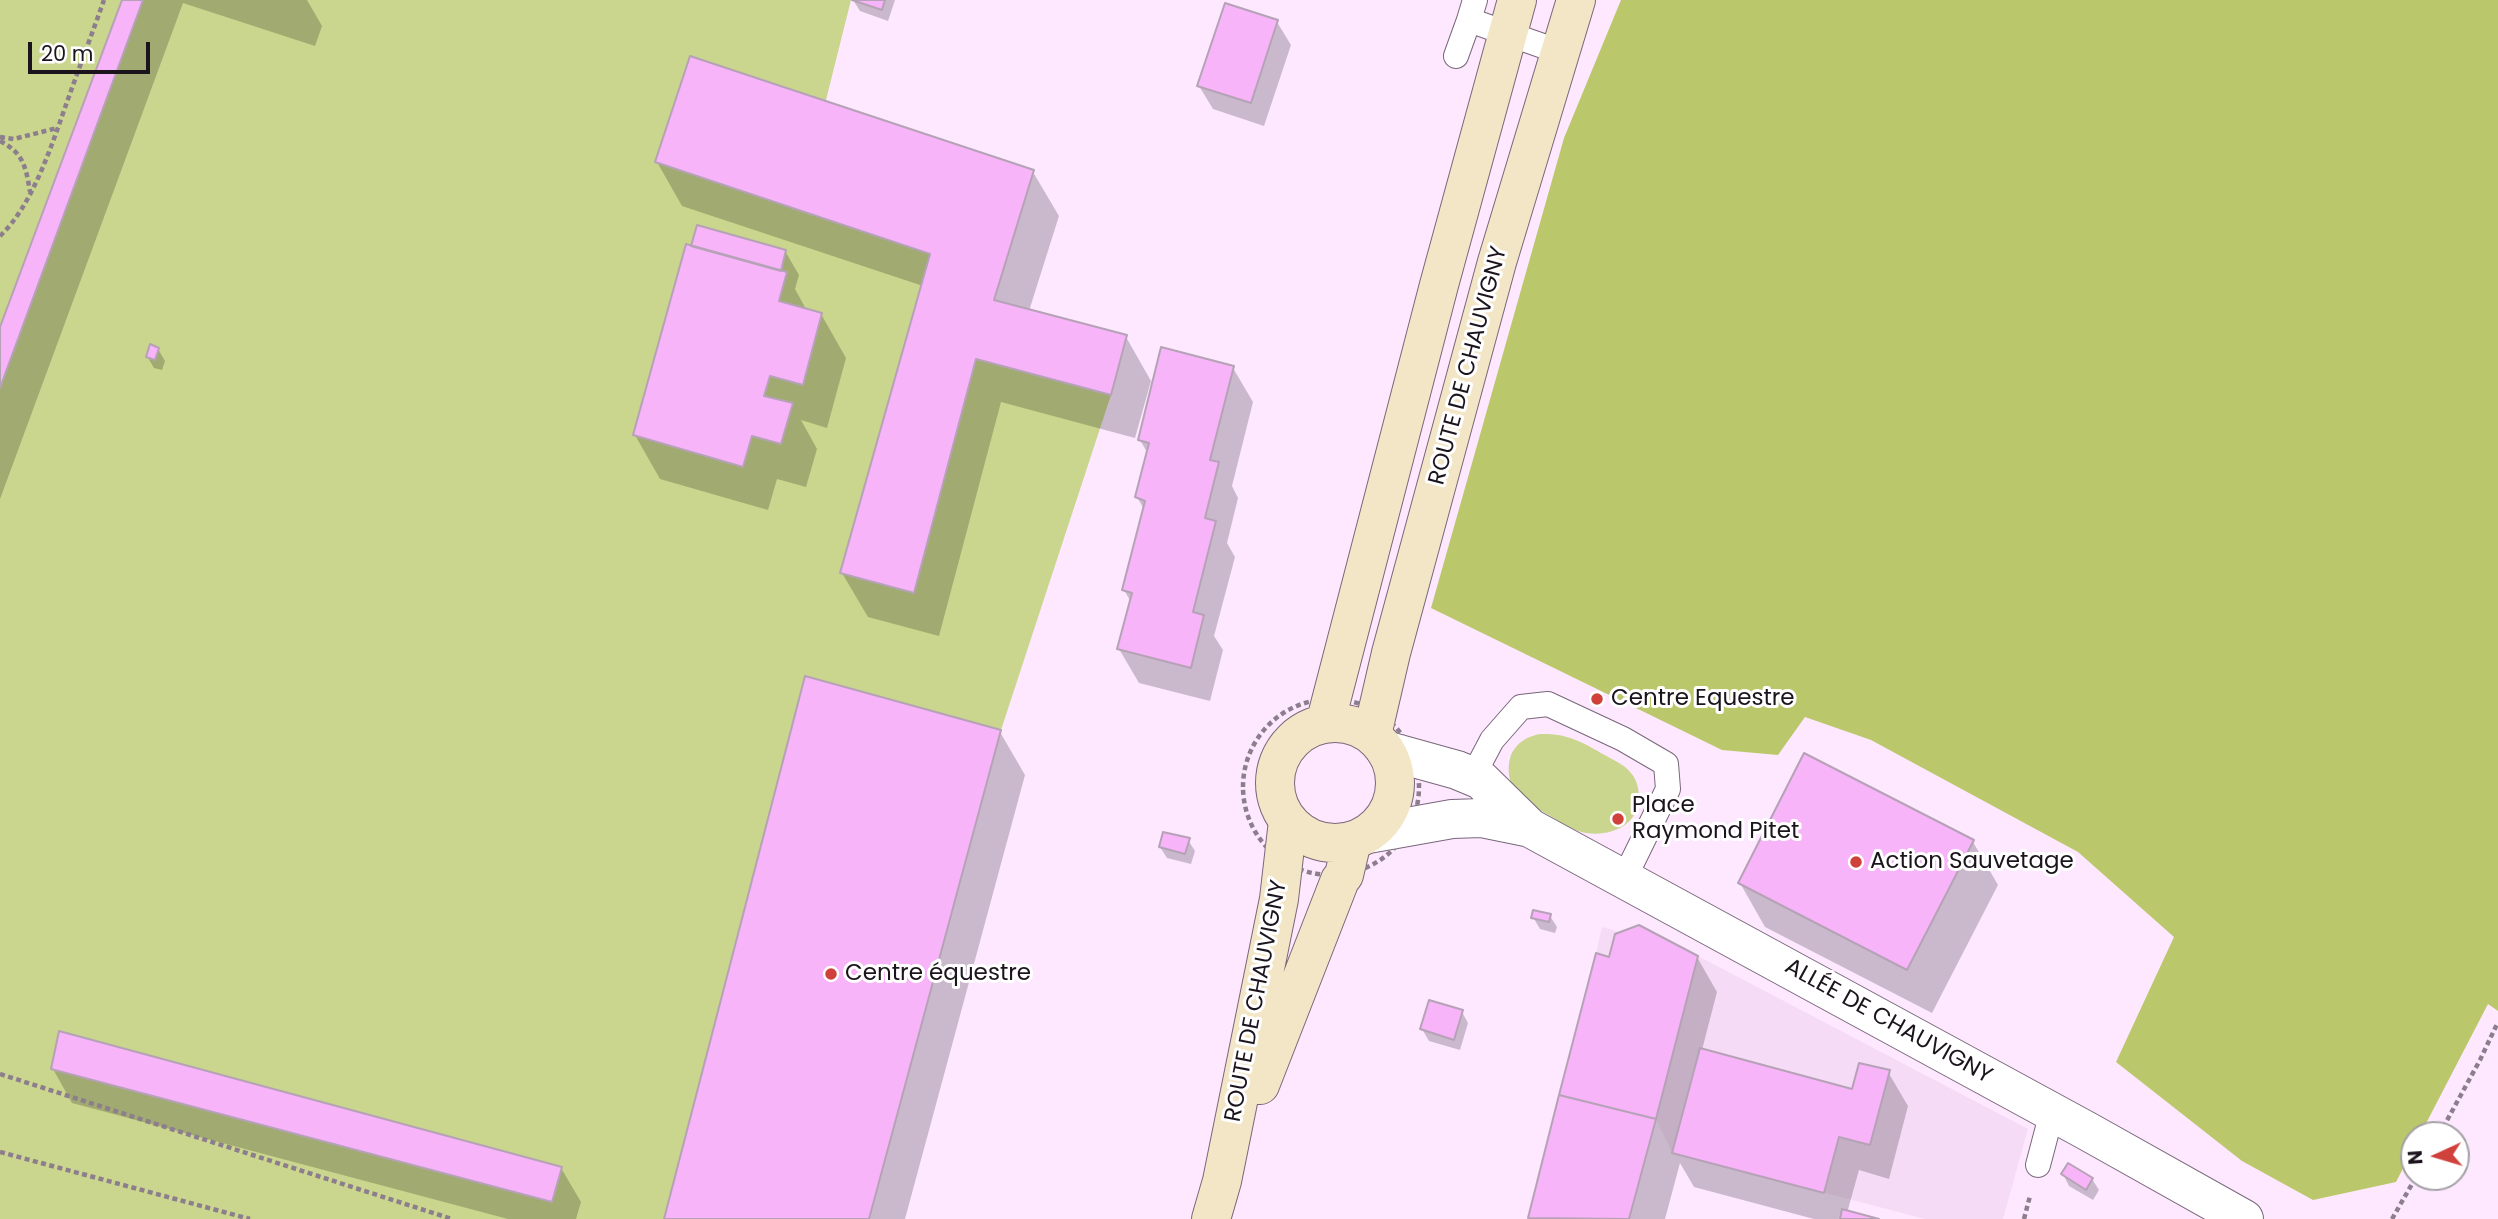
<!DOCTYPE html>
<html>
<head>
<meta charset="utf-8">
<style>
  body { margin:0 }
  #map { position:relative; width:2498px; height:1219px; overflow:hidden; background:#fde8ff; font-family:Poppins,sans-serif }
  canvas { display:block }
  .north { position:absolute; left:2400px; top:1121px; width:70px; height:70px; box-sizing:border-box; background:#fff; border:2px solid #a4a1a4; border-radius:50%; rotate:266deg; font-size:19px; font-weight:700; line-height:28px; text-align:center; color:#1b141c }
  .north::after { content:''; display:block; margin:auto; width:24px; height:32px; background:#cf413a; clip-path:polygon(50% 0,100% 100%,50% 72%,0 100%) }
  .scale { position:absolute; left:28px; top:42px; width:122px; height:32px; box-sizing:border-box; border:4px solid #1b141c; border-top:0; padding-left:9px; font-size:21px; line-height:24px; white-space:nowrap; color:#1b141c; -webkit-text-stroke:5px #fff; paint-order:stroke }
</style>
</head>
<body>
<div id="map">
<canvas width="2498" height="1219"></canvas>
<div class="north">N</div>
<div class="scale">20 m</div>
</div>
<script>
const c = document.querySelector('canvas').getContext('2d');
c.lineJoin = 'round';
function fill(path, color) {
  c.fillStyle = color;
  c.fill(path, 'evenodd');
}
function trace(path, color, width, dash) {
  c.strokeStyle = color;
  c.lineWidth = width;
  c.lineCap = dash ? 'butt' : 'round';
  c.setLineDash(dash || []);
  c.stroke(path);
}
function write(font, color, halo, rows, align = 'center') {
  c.font = font + ' Poppins,sans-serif';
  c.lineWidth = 6;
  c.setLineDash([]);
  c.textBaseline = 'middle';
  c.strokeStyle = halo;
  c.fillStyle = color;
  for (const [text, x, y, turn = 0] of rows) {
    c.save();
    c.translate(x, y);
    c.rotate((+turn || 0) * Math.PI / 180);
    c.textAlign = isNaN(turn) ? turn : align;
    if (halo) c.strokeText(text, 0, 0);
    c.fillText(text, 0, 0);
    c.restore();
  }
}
fill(new Path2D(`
  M1639,925L2028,1129L2003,1219H1925L1672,1153L1656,1119L1596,953L1602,927L1619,932Z`), '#f6dbf7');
fill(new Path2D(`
  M0,0H851L825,104L1034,170L994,300L1127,335L1111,395L1001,730L869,1219H0Z
  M1540,734C1570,733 1585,744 1610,758C1628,767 1639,776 1639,798C1638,829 1603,839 1578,831C1567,827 1556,819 1545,813C1535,807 1522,802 1515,791C1508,781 1507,766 1511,755C1516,743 1528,736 1540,734Z`), '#cad58d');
fill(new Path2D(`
  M1621,0H2498V1011L2488,1004L2420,1135H2414V1147L2396,1182L2313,1200L2242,1161L2116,1062L2174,937L2078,852L1871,740L1805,717L1778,755L1722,750L1431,608L1564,138Z`), '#bac76a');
fill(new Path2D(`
  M124,0H307L322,26L315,46L183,3L0,499V332Z
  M853,0H895L888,21L860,11Z
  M1277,22L1291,45L1264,126L1213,109L1199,86Z
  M657,162L1033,172L1059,216L1029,311L1126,337L1151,381L1135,438L1001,402L939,636L868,617L842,573L923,286L682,206Z
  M785,251L799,275L795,289L807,311L821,314L846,358L827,428L801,420L817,449L806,487L777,479L768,510L660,479L635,435Z
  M158,349L165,361L162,370L154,368L147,356Z
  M1233,368L1253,402L1232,486L1238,498L1227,543L1235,557L1214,636L1223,650L1210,701L1139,683L1119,649L1131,602L1124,590L1145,511L1137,497L1148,454L1140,440Z
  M1000,732L1025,775L905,1219H666Z
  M1188,840L1195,851L1191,864L1167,858L1160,847Z
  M1973,842L1998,885L1932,1013L1765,927L1740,883Z
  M1550,916L1557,927L1555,933L1540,929L1533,917Z
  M1697,957L1717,992L1702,1050L1853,1091L1888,1072L1908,1106L1889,1179L1859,1170L1847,1213L1872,1219H1814L1694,1187L1680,1163L1665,1219H1531L1611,959Z
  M1462,1012L1468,1023L1460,1050L1429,1041L1422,1029Z
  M53,1069L561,1168L581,1202L576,1219H508L72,1103Z
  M2063,1174L2092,1179L2099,1190L2093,1200L2069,1186Z`), '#0003');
const building = new Path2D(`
  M122,0H143L0,388V327Z
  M852,0H885L882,10Z
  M1225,3L1278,20L1251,103L1197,86Z
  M690,56L1034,170L994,300L1127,335L1111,395L976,359L914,593L840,573L930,254L655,162Z
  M697,225L786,250L781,271L691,246Z
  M686,244L787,272L779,301L822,313L803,385L770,376L764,396L793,403L781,444L752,436L743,467L633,435Z
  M150,344L159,348L155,360L146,357Z
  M1161,347L1234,366L1210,460L1219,462L1205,518L1216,521L1193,612L1204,615L1191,668L1117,649L1132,593L1122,590L1145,501L1135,497L1149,443L1138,440Z
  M805,676L1001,730L869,1219H664Z
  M1804,753L1974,840L1907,970L1738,883Z
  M1163,832L1190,838L1185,854L1159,847Z
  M1533,910L1551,914L1549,922L1531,918Z
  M1639,925L1698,956L1656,1119L1559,1095L1596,953L1609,957L1615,934Z
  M1429,1000L1463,1010L1454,1040L1420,1029Z
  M59,1031L562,1167L552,1202L51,1069Z
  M1700,1048L1852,1089L1859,1063L1890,1070L1870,1145L1839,1137L1824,1193L1672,1153Z
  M1559,1095L1656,1119L1629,1219L1528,1218Z
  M2068,1163L2093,1178L2086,1190L2061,1174Z
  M1842,1209L1879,1219H1840Z`);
fill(building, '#f7b4f9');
trace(building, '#b6a2b6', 2);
const lane = new Path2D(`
  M1469,20L1475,0
  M1456,56L1469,20L1560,52
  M1473,776L1492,740L1521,707L1548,704L1623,739L1666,764L1668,789L1624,879
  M2038,1165L2052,1112`);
const street = new Path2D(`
  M1385,750L1457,770L1481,780L1530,828
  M1368,834L1452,819L1481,818L1530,828L2087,1131L2244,1219`);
const secondary = new Path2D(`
  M1275 783a60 60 0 1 1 120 0a60 60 0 1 1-120 0Z
  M1325,724L1439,285L1517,0
  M1372,735L1391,653L1497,262L1576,0
  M1260,1085L1340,880L1344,875L1352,841
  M1211,1219L1222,1181L1279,899L1288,821`);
trace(lane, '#79677a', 26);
trace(street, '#79677a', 40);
trace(secondary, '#79677a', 40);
trace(new Path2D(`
  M0,137L14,139L57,128
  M0,141C24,153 26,168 30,192
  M0,236C33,205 52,144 67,102C79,68 92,34 104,0
  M1243 787a88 88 0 1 1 176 0a88 88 0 1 1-176 0Z
  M0,1074L452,1219
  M2439,1135L2480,1060L2498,1022
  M0,1152L250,1219
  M2024,1219L2030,1196
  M2392,1219L2416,1177`), '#8c7e8d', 4.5, [5, 3.5]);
trace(lane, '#fff', 24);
trace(street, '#fff', 38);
trace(secondary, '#f2e6c6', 38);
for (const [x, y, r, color] of [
  [1597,699,7,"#cf413a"],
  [1618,819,7,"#cf413a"],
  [1856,862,7,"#cf413a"],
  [831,974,7,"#cf413a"]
]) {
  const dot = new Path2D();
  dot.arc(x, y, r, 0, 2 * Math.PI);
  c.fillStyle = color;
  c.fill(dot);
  trace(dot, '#fff', 2.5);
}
write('23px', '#1b141c', '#fff', [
  ["ROUTE DE CHAUVIGNY",1469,366,-75],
  ["ROUTE DE CHAUVIGNY",1257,1001,-79],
  ["ALLÉE DE CHAUVIGNY",1888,1022,29]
]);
write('23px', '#1b141c', '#fff', [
  ["Centre Equestre",1611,699],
  ["Place",1632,806],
  ["Raymond Pitet",1632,832],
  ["Action Sauvetage",1870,862],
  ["Centre équestre",845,974]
], 'left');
</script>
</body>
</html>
